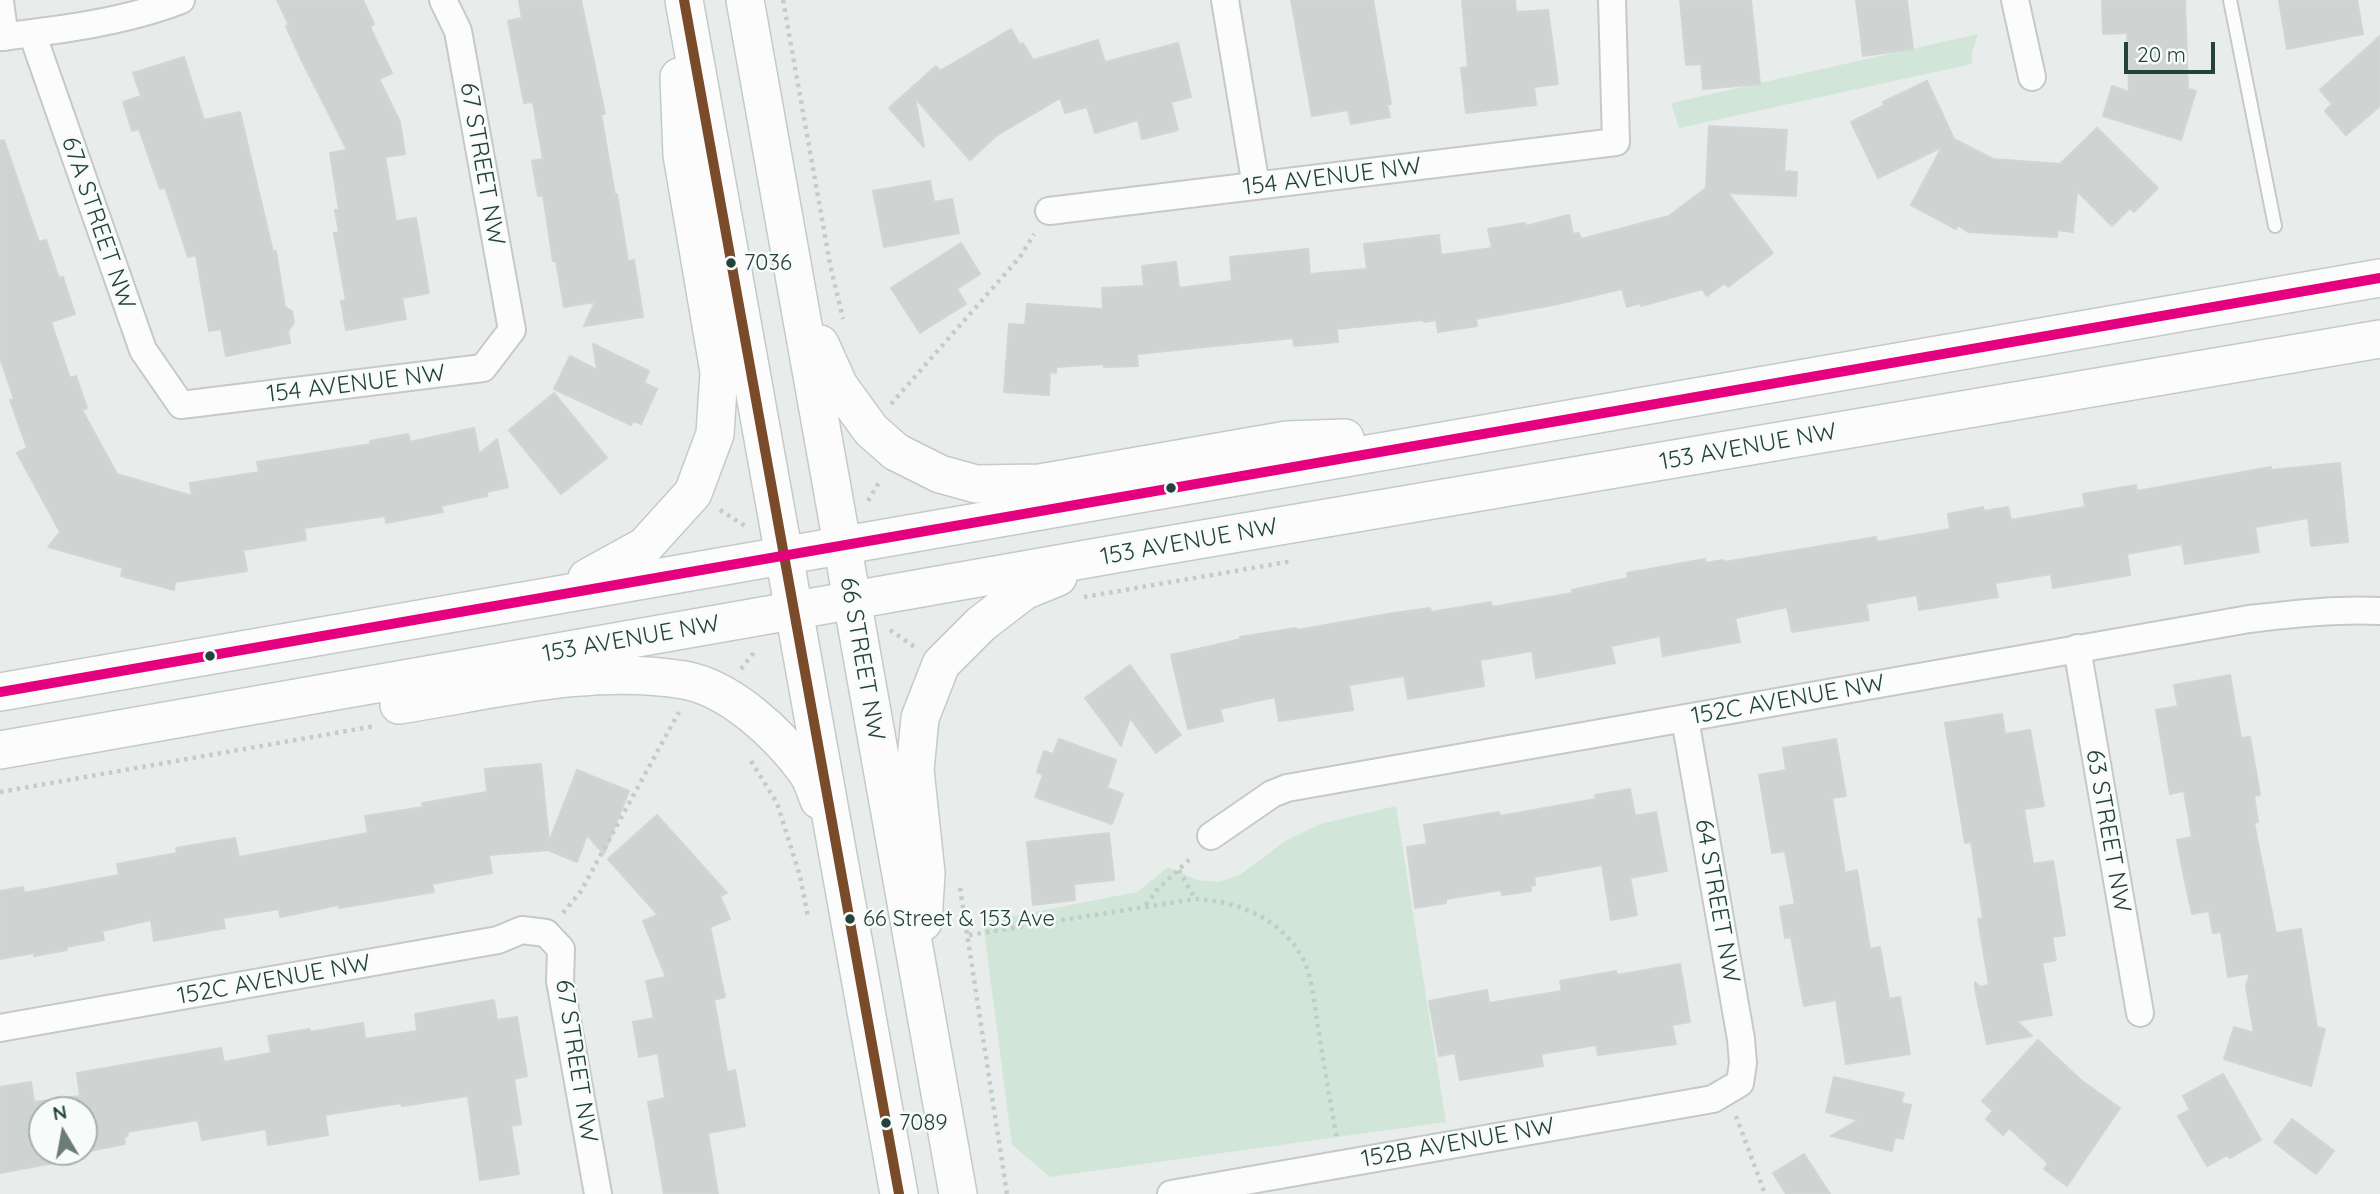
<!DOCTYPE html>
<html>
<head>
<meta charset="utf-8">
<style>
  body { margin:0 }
  #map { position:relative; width:2380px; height:1194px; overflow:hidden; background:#e8edeb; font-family:Quicksand,sans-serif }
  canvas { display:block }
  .north { position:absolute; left:28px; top:1096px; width:70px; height:70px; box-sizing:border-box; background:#f7fbf9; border:2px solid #a3b1ad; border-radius:50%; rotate:350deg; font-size:19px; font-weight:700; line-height:28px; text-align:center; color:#24423a }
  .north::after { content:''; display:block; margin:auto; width:24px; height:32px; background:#697e78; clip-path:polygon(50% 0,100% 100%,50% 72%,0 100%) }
  .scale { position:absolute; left:2124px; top:42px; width:91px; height:32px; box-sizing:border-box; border:4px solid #24423a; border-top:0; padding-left:9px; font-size:21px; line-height:24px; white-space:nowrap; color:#24423a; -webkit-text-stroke:5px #f7fbf9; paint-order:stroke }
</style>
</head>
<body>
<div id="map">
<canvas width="2380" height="1194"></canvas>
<div class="north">N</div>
<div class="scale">20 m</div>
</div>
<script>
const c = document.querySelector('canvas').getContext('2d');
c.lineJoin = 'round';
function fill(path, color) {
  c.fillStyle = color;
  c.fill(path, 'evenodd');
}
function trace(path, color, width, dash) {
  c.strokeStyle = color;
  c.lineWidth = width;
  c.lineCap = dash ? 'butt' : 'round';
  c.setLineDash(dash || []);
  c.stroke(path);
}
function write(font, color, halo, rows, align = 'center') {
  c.font = font + ' Quicksand,sans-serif';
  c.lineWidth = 5;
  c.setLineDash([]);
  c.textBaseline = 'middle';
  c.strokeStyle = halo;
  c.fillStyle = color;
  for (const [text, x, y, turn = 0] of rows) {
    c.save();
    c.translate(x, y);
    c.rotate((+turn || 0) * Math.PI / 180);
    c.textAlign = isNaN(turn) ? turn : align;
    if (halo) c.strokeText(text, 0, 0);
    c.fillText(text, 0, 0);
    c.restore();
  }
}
fill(new Path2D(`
  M1978,34L1972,52V64L1679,128L1671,103Z
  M1396,806L1446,1122L1050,1177L1012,1145L983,922L1137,892L1168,867L1197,880L1219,882L1241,874L1285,841L1320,824Z`), '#d1e6d8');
const building = new Path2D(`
  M277,0H363L374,24L370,27L392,73L379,79L400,122L405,154L385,157L396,221L416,218L429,293L402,298L406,319L346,330L341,301H346L334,233L339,232L335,210H339L330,153L347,150L301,59L286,26L289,25Z
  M519,0H581L605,114H601L615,195L617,194L628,261L634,260L643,317L584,326L595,302L564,307L556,261H553L543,195L538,196L532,161L543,159L533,102L524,103L508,21L522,18Z
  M1291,0H1373L1391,104L1387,105L1390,117L1351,124L1348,110L1312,116Z
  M1462,0H1515L1516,12L1548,10L1558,84L1534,87L1536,105L1466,113L1461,68L1468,67Z
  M1680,0H1751L1760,84L1703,89L1701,64L1686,65Z
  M1856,0H1907L1913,49L1863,56Z
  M2102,0H2185L2188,89L2196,91L2181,140L2103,116L2112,86L2129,92L2127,33L2103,34Z
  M2279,0H2357L2363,34L2287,49Z
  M1011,29L1020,45L1023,43L1033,60L1098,40L1105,62L1178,43L1191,97L1171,102L1178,130L1142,139L1138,120L1095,133L1087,107L1065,113L1060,98L996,136L970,160L915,98L924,147L889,108L936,66L940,71Z
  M2380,36V106L2346,135L2325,111L2332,104L2320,90Z
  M184,57L204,120L240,112L273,252L276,251L285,307L292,311L294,323L288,331L290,343L226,356L221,329L209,331L196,255L188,257L165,187L160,189L139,129L132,131L123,102L141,96L133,73Z
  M1927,81L1954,139L1993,159L2060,164L2097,128L2158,188L2134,212L2130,208L2112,226L2077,191L2073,232L2057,230V237L1968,232L1958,225L1956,229L1911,205L1942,147L1878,178L1851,122L1885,105L1883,102Z
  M1709,126L1787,130L1784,171L1797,172L1796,196L1728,193L1773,253L1728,287L1725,283L1707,296L1702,289L1641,306L1640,303L1627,307L1622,289L1553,305L1476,319L1477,326L1438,332L1436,320L1424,322V320L1337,329L1338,342L1294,346L1293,338L1137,354L1138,366L1104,367V364L1056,367V373L1050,372L1049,395L1004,392L1009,324L1025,325L1027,304L1103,309L1102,288L1144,286L1142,266L1176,262L1179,288L1232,281L1230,257L1308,249L1310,274L1367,269L1364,244L1439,235L1441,255L1492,248L1488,229L1525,223L1526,226L1569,215L1573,234L1579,233L1581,239L1669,216L1706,188Z
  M4,140L39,242L46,240L59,278L63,277L75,314L51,322L70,378L76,376L87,408L82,410L117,474L192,496L190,483L259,472L257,462L371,444L370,441L408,434L410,442L474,428L479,454L497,439L508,487L487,492V496L441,506L443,512L386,523L385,516L304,528L306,540L243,550L247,571L175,582L174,590L121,576L123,568L48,547L60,532L17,453L27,448L10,400L14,399L0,358V141Z
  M930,181L934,202L952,199L959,233L884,247L873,191Z
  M961,243L980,274L957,289L966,304L920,333L891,288Z
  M593,344L649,371L644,383L657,389L641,424L633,421L631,425L554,389L570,356L597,370Z
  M554,393L607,458L561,494L509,430Z
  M2340,463L2348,542L2311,546L2308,518L2255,527L2259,552L2185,564L2182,544L2127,554L2130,575L2053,588L2051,574L1995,583L1998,597L1919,610L1917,595L1866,604L1869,620L1792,632L1787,607L1735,618L1740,642L1663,656L1660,636L1611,646L1615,663L1536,678L1532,651L1480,660L1484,686L1408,699L1404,676L1349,685L1353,710L1279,721L1275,697L1220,709L1223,721L1188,729L1171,655L1241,639L1240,637L1296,628L1297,630L1394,613L1430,608L1431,612L1491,602L1492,607L1573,593L1572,590L1628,578L1627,573L1705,559V563L1723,560L1724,562L1876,537L1877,542L1950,529L1948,514L1983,507L1984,511L2008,507L2011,520L2085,507L2083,494L2136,485L2137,491L2271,467V470Z
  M1130,665L1181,735L1156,753L1130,718L1121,746L1085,698Z
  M2230,675L2241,738L2250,737L2260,795L2254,796L2258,822L2254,823L2276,933L2301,929L2317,1027L2325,1029L2311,1086L2224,1059L2234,1027L2254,1033L2246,986L2250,973L2228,977L2221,932L2213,933L2209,911L2192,914L2183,872L2177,840L2192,837L2184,791L2170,794L2156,710L2178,706L2174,685Z
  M2002,714L2005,734L2030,730L2044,806L2024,809L2033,864L2053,861L2065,935L2052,937L2056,960L2042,963L2052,1015L2017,1021L2032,1036L1987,1044L1975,988V982L1980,987L1989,985L1978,919L1983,918L1971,842L1965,843L1945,723Z
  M1059,739L1116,760L1107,788L1123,794L1112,824L1035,797L1043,775L1037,772L1044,751L1053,754Z
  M1836,739L1846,796L1832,798L1845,873L1857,870L1870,949L1880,947L1889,999L1900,997L1910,1054L1846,1064L1836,1000L1804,1006L1791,937L1785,938L1780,907L1795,904L1785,851L1772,853L1759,775L1786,770L1783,748Z
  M541,764L549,842L577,770L629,791L604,854L587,835L577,862L548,850L489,855L492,873L432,884L434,892L339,908V905L280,917L279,909L223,918L225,928L154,941L151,920L102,931L104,940L66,947L67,950L34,956V953L0,959V891L23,887L24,893L119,875L117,864L177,853L176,848L235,838L239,857L368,833L365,816L423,807L422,803L487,792L485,769Z
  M1630,789L1635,816L1656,812L1667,871L1630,878L1637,915L1611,920L1602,865L1534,877L1535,885L1530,886L1531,891L1502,895L1501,890L1446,899V903L1415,908L1407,847L1427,844L1424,825L1499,812L1500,816L1596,799L1595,795Z
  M657,815L727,893L720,896L730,919L710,927L725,997L714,1000L727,1072L735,1070L745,1126L708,1133L718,1194H664L648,1102L665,1098L658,1053L639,1057L633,1022L654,1018L646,981L666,977L643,921L658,915L608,859Z
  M1109,833L1114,880L1074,884L1075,900L1033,905L1027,842Z
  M1680,964L1690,1022L1672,1025L1676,1044L1598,1055L1596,1045L1541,1054L1543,1066L1460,1080L1455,1053L1439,1056L1429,1001L1487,990L1489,1003L1562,991L1560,981L1616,971L1617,975Z
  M494,1000L497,1020L517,1017L527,1076L514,1079L521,1124L511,1126L519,1174L480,1180L468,1096L402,1106L401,1103L325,1115L328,1135L268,1145L266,1129L202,1140L198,1120L127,1132L128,1136L124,1137L125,1144L64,1156L65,1159L59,1160V1162L0,1173V1087L31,1082L34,1102L80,1096L77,1073L221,1048L224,1062L271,1053L268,1036L310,1029V1032L363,1023L365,1039L417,1031L415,1014ZM42,1110H84V1152H42Z
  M2038,1040L2082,1081L2120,1108L2067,1186L2044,1169L2048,1163L2009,1128L2003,1135L1986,1119L1993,1111L1982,1101Z
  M2223,1074L2261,1140L2230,1158L2227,1155L2207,1166L2178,1116L2190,1110L2183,1096Z
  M1834,1077L1904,1093L1901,1103L1911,1105L1903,1139L1895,1137L1892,1151L1831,1136L1858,1120L1826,1112Z
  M2292,1119L2334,1151L2316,1174L2274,1142Z
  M1804,1154L1830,1194H1786L1773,1173Z`);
fill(building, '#cfd4d2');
trace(building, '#d1d6d4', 2);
const service = new Path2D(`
  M2230,0L2275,226`);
const minor = new Path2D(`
  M1225,0L1256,186
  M2015,0L2032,77
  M0,2L5,37
  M32,33L143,350L181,405L483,368L512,330L458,31L443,0
  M0,37C60,30 125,22 181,0
  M1049,211L1616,142L1612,0
  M2077,648L2140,1013
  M1211,836L1272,794L1287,788L2249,619C2292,614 2336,609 2380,611
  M0,1028L498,940L522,930L546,933L561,949L560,981L598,1194
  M1171,1194L1713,1099L1740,1083L1743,1063L1741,1039L1685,719`);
const secondary = new Path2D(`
  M684,0L899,1194
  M745,0L958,1194
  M820,344L839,386L871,430L896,452L940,474L976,484L1040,483L1287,440L1345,438
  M587,578L645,546L693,493L715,434L719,372L682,155L679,77
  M0,692L2380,278
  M399,705C490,691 592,664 684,680C730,688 779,734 806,771C812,779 815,790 819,800
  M0,750L1115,554L2380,339
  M923,922L926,873L915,770L920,718L941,664L981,624L1024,591L1058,577`);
trace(service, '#c5cac8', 16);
trace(minor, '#c5cac8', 30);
trace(secondary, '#c3cbc8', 40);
trace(new Path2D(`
  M783,0L830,264L843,319
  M891,404L1020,257L1034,234
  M868,501L881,479
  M720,510L745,526
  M1084,597L1293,561
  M890,630L915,647
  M741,669L755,651
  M751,761L777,803L800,876L808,917
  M0,792L375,726
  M1179,870L1195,899
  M960,888L1007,1194
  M1146,905L1156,891L1193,856
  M563,913L581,891L679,712
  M969,935L1195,899C1237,901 1282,918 1303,959C1312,976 1315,1007 1318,1027C1324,1064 1330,1101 1337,1139
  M1736,1116L1765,1194`), '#c3ccca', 4.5, [3.5, 5]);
trace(service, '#fcfcfc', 12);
trace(minor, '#fcfcfc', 26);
trace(secondary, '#fcfcfc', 37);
trace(new Path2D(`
  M684,0L899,1194`), '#7a4b2a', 10);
trace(new Path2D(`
  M0,692L2380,278`), '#e5007d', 10);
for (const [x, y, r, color] of [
  [731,263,6,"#24423a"],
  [1171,488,6,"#24423a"],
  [210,656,6,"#24423a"],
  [850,919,6,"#24423a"],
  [886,1123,6,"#24423a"]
]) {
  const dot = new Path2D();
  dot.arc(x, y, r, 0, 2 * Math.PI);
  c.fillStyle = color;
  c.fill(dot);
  trace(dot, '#f7fbf9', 2.5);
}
write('22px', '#24423a', '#f7fbf9', [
  ["7036",744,263],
  ["66 Street & 153 Ave",863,919],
  ["7089",899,1123]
], 'left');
write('24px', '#24423a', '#f7fbf9', [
  ["67 STREET NW",482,164,80],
  ["154 AVENUE NW",1332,177,-7],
  ["67A STREET NW",98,223,71],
  ["154 AVENUE NW",356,384,-7],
  ["153 AVENUE NW",1748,447,-10],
  ["153 AVENUE NW",1189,542,-10],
  ["153 AVENUE NW",631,639,-10],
  ["66 STREET NW",862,659,80],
  ["152C AVENUE NW",1788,700,-10],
  ["63 STREET NW",2108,831,80],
  ["64 STREET NW",1717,901,80],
  ["152C AVENUE NW",274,980,-10],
  ["67 STREET NW",576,1061,81],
  ["152B AVENUE NW",1458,1143,-10]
]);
</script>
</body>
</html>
